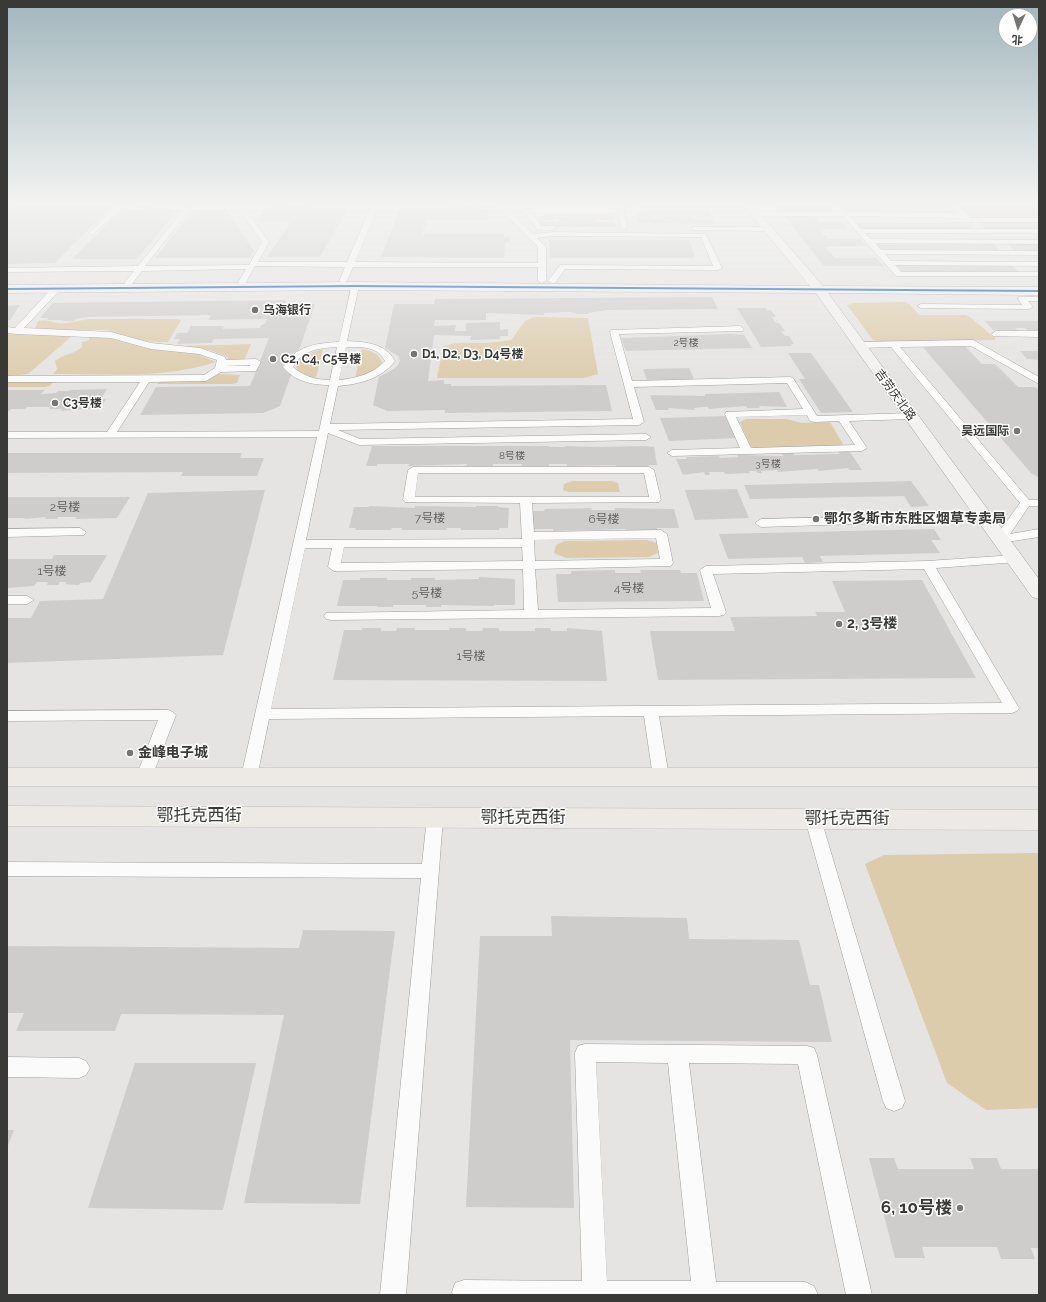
<!DOCTYPE html>
<html>
<head>
<meta charset="utf-8">
<style>
  body { margin:0 }
  #map { position:relative; width:1046px; height:1302px; overflow:hidden; background:#e5e4e2; font-family:Raleway,"Noto Sans SC",sans-serif }
  canvas { display:block }
  .frame { position:absolute; inset:0; border:8px solid #393937; pointer-events:none }
  .north { position:absolute; left:998px; top:8px; width:40px; height:40px; box-sizing:border-box; background:#fff; border:1px solid #b0b0af; border-radius:50%; rotate:184deg; font-size:11px; font-weight:700; line-height:16px; text-align:center; color:#393937 }
  .north::after { content:''; display:block; margin:auto; width:14px; height:18px; background:#757573; clip-path:polygon(50% 0,100% 100%,50% 72%,0 100%) }
</style>
</head>
<body>
<div id="map">
<canvas width="1046" height="1302"></canvas>
<div class="frame"></div>
<div class="north">北</div>
</div>
<script>
const c = document.querySelector('canvas').getContext('2d');
c.lineJoin = 'round';
function fill(path, color) {
  c.fillStyle = color;
  c.fill(path, 'evenodd');
}
function trace(path, color, width, dash) {
  c.strokeStyle = color;
  c.lineWidth = width;
  c.lineCap = dash ? 'butt' : 'round';
  c.setLineDash(dash || []);
  c.stroke(path);
}
function write(font, color, halo, rows, align = 'center') {
  c.font = font + ' Raleway,"Noto Sans SC",sans-serif';
  c.lineWidth = 3;
  c.setLineDash([]);
  c.textBaseline = 'middle';
  c.strokeStyle = halo;
  c.fillStyle = color;
  for (const [text, x, y, turn = 0] of rows) {
    c.save();
    c.translate(x, y);
    c.rotate((+turn || 0) * Math.PI / 180);
    c.textAlign = isNaN(turn) ? turn : align;
    if (halo) c.strokeText(text, 0, 0);
    c.fillText(text, 0, 0);
    c.restore();
  }
}
fill(new Path2D(`
  M953,202H1039V219L971,218Z
  M640,211H706L710,212L711,217L699,218L695,214H652L651,218L637,217L636,212Z
  M549,214H606L614,216V220H601L600,217L555,216L554,220H540V216Z
  M905,302L909,304L919,315H966L970,317L996,339L994,340L880,342L873,340L847,305L854,303Z
  M534,317L588,318L598,374L584,378H437L443,347C455,341 469,343 483,343C492,343 502,341 511,340L525,321Z
  M87,319H176L181,320L168,342C149,342 126,341 109,330H45L35,328L38,321C45,319 50,322 57,323C67,324 77,321 87,319Z
  M7,334L70,335L71,337L28,374L7,376Z
  M89,336H103L145,348L198,354L216,362C164,379 106,374 53,374L57,369L55,361C64,354 74,354 82,347V342L89,340Z
  M251,344L244,361H226L228,357L209,350L183,346Z
  M323,349L316,378C280,369 300,355 323,349Z
  M362,349C370,351 380,353 382,363L374,372L355,378Z
  M215,374L240,375L237,383L232,384H157L161,379Z
  M7,380L54,381L50,386L45,387H7Z
  M746,419H786L802,423L830,422L843,444L838,447L757,449L750,446L740,422Z
  M572,481H612L618,483L620,492H569L563,490L564,484Z
  M647,540L657,543L658,553L649,557L566,558L554,553L556,545L565,541Z
  M1039,853V1108L986,1110L947,1083L865,864L884,855Z`), '#ddccac');
fill(new Path2D(`
  M168,202H224L226,206L197,207L169,205Z
  M295,202H312L308,208H348L320,257H267L291,222L257,221L268,207H291Z
  M773,202H788L791,206H829L835,212L781,213Z
  M79,206H112L55,263L7,264V208Z
  M841,207H948L955,214L846,213Z
  M400,208L488,209L487,220H427L422,234H504L503,237L510,238V242H505L504,258L381,257Z
  M122,209H179L137,259H72Z
  M194,209H226L254,251L250,258H155Z
  M652,214H694L695,216H692L693,219L712,218L714,224L638,223L637,218L657,219L656,216Z
  M813,215L819,222H842L848,229H819L828,239H860L867,246L825,247L835,258H876L884,266H824L784,216Z
  M556,217H599V219H595L596,222H615L616,227H540V221L560,222L559,219H556Z
  M979,222H1039V229H986Z
  M855,223H967L973,229H864L859,228Z
  M549,240H689L695,258H550Z
  M874,243L993,244L1000,250L885,251L879,249Z
  M1007,244H1039V252L1015,251Z
  M896,265H1011L1019,272L912,273L902,272Z
  M712,297L718,309L607,310L588,313V314H576V313L570,312L544,313V315L486,313V320H435L434,326L456,325L455,331H466V323L500,322V330L508,329V336H500V339L470,340L471,336L434,335L428,381L444,380V384H451V386L606,385L612,411L445,413V410L387,411L373,405L379,377L397,367L400,361L398,356L385,348L394,304H434L435,299Z
  M286,300L285,304H315L299,350L289,356L283,363L285,369L291,375L280,406L263,413L140,415L156,387L250,386L269,338L214,339L212,343L177,344L180,339H174L177,333H187L191,326H224L223,329L260,328L261,325L265,324L267,319L208,320L211,315L88,317L76,319L74,321H62L64,320H47L48,318H40L53,303Z
  M20,305L10,320H7V306Z
  M737,308H766L767,310H771L776,317H772L776,323H779L785,331H781L785,336H789L794,344H791L792,346L761,347Z
  M985,321H1039V330L1028,331L1025,328H1015L1018,331L993,330Z
  M730,334L744,335L752,348L626,351L621,338Z
  M921,345H964L982,364H995L1018,387H1034L1039,389V478L1031,473Z
  M1020,351H1039V360L1027,359Z
  M788,353H811L853,412L821,413L799,379H805Z
  M689,368L694,379L647,380L643,369Z
  M107,389L101,399H106L100,408L60,411L62,409H49L50,407H27L25,409H12L7,412V390H45L41,394L56,393L58,391H69L71,390Z
  M779,392L787,407L759,406L760,408H747L746,406L709,409L708,407H702L694,408L695,410L668,408L669,410H656L650,395L705,396V394Z
  M725,416L737,438L669,441L660,418Z
  M372,446H549V447H565V446L594,447L647,446L654,447L657,465H648L649,466H616V465L567,466V464H549V466H522V464H493V466H466L467,464L408,466L409,464H377V466H366Z
  M838,452H850L862,470H849L848,468L819,471L817,469L778,472L777,470L761,471L762,473H757L756,471H749L750,473L725,474L724,472H709L710,475H705L704,472L683,475L676,459H687L686,457L719,456L720,458L738,457L737,455L783,456L782,454L793,453L794,455L840,454Z
  M7,453H242L240,458H264L257,476H181L183,472L7,473Z
  M911,481L929,506L911,507L904,496L750,499L744,485Z
  M737,489L749,518L695,520L685,490Z
  M265,490L223,655L7,663V618H31L40,601L103,599L148,493Z
  M7,497H130L117,518L75,519L77,517H58L57,519H45L46,517L24,519L25,518H7Z
  M369,506L415,508V506L476,507V506H498V507L509,508L508,528H499V530H461V528H447L446,530H402V528H392L391,530H355L356,528H349L354,507H369Z
  M591,508L592,510H615V508L674,509L679,528H657V530H626L625,529L553,531V529H531L530,511H544L545,509Z
  M934,529L941,540H931L940,553L820,556L823,562L805,563L802,557L728,559L719,534Z
  M54,555H107L91,582L80,583L79,585L65,584L67,582H60L58,585H47L48,582H37L34,586L8,588L7,559H52Z
  M615,570V573H641L640,570H680L681,573H697L704,601L558,602L556,574H571V571Z
  M479,577L515,579V605H494V606L441,605V607H426V605H393V607H377V606H337L343,580H360V578H387V580H411V578H435V580L479,579Z
  M922,580L976,678L658,680L650,631H735L730,617L817,616L815,612H845L832,581Z
  M362,628H381V631H396L397,628H415V630H449V628H466V631H482L483,628H499V631H535V628H550L551,631H567V628L602,631L607,681L333,680L344,630H362Z
  M551,916L687,918L689,939L799,940L810,985H819L832,1042L570,1040L574,1208L466,1207L480,936H552Z
  M303,930L395,931L360,1204L244,1203L284,1015L121,1014L115,1031H16L24,1013H7V946L299,948Z
  M135,1063H256L223,1210L88,1208Z
  M7,1130H14L7,1148Z
  M869,1158H894L898,1169H974L970,1158H997L1001,1169H1039V1248H1031L1035,1259H1001L997,1247H922L925,1258H895Z`), '#cecdcc');
const lane = new Path2D(`
  M122,202L188,206L191,208L145,266L249,265L262,242L234,202H240L269,242L258,262H347L373,202H501L533,234L553,232L706,234L722,268L718,270L565,269L555,283H552L548,281L560,265H563L713,266L701,237L553,236L537,238L546,247V281L542,283L538,281V267H353L347,281L343,283L339,281L345,267L255,266L245,284H242L238,282L246,269L142,271L131,285H128L124,283L134,271L7,272V268L138,266L183,210L124,206L92,235L89,233L116,206L7,207V203ZM378,206L499,207L538,247V263L355,262Z
  M830,202H836L846,212L958,213L946,202H953L967,214L970,218H1039V222H953L951,221V219L964,218L850,216L861,229H1039V233H865L871,239L1039,240V244L875,243L881,250L1039,251V255L885,254L891,261L1039,262V266L895,265L901,272H1039V276H896L843,216H755L752,214L755,212H839Z
  M647,203H748L751,205L748,207H647L624,212L627,228L624,230L621,228L618,213H532L541,226H553L556,228C552,231 542,231 537,229L524,211L527,209H621Z
  M694,227H767L770,229L767,231L692,230L691,229Z
  M352,284L359,286L347,341C366,342 385,343 395,361C381,379 360,384 338,386L330,424L633,419L610,332L611,330L740,326L744,329L743,331L619,334L632,381L790,377L793,378L817,416L911,413L916,416L911,419L849,421L867,448L862,451L672,456L667,453L672,450L740,448L725,414L726,412L803,409L787,383L634,387L644,422L639,425L338,430L360,439L646,434L651,437L646,440L359,445L328,433L306,540L522,539L520,503L405,502L403,500L408,470L413,467H649L654,470L661,500L659,502L532,503L534,532L661,530L667,534L673,563L671,566L535,569L538,610L711,608L700,570L706,566L928,561L1014,555L1018,556L1020,559L1018,562L936,568L1019,708L1017,711L1012,713L659,716L669,777L667,781L661,783L655,781L653,777L644,716L269,719L257,777L255,781L249,783L243,781L241,777L317,437L7,438V432H107L140,382H7V376L204,375L215,368L217,360L199,354L151,349L111,338L17,334L7,333V327L15,328L53,287H56L60,289L59,291L24,328L111,332L151,343L200,348L225,357L226,360L256,359L261,362L256,371L221,372L206,381L149,382L117,432L319,431L329,385C312,385 294,381 283,367C295,346 316,343 339,342ZM337,347L330,380C316,380 303,376 293,367C301,350 320,348 337,347ZM346,347C361,347 378,346 385,361C373,374 357,378 339,380ZM250,365V366H224H225ZM807,415L810,421L814,422L839,421L855,445L751,448L736,417ZM418,473H644L649,497H415ZM656,538L660,559L535,561L534,540ZM344,547H522L523,561L341,563ZM305,548H332L328,567L334,571L523,569L524,610L326,613L324,616L326,619L331,620L719,616L724,615L726,612L713,574L924,569L1002,703L271,709Z
  M1019,297H1039V301H1028L1033,307L1029,309L921,308L917,306L921,304L1022,305L1018,299Z
  M996,331H1039V337L993,336L992,334Z
  M973,340L1039,377V384L971,346L900,347L1029,500H1039V506H1029L1010,534L1039,529V537L1000,543L996,542L994,539L1020,503L891,347L859,348L855,345L859,342Z
  M984,514L988,516L990,518L988,520L761,527L755,523L761,519Z
  M80,528L86,532L84,535L7,537V529Z
  M7,596H27L34,600L27,604H7Z
  M168,710L173,712L176,715L152,777L150,781L144,783L138,781L136,777L158,720L7,721V711Z
  M435,812L441,814L443,818L406,1295H380L421,878L7,876V862L422,864L427,818L429,814Z
  M813,813L819,815L821,819L905,1101L902,1108L894,1111L886,1108L883,1101L805,819L807,815Z
  M585,1044L807,1046L814,1048L817,1055L872,1295H846L798,1064L689,1063L716,1282H805L814,1286L818,1295H453L452,1292L455,1283L464,1280L582,1281L575,1053L578,1046ZM596,1062L668,1063L691,1281H607Z
  M7,1057L79,1058L86,1061L90,1068L86,1075L79,1078L7,1077Z`);
const secondary = new Path2D(`
  M740,202H750L823,286L1039,287V295L828,293L1039,579V599L1032,597L816,293L355,290L7,293V285L355,282L810,286Z`);
const primary = new Path2D(`
  M7,768H1039V786H7Z
  M7,806L1039,810V830L7,826Z`);
trace(lane, '#a09f9e', 1);
trace(secondary, '#a09f9e', 1);
trace(primary, '#bfbfbe', 1);
fill(lane, '#fbfbfb');
fill(secondary, '#f3f2f0');
fill(primary, '#edeae5');
trace(new Path2D(`
  M7,289L355,286L1039,291`), '#0057b8', 2);
const sky = c.createLinearGradient(0, 0, 0, 384);
sky.addColorStop(0, '#a1b6bc');
sky.addColorStop(0.53, '#f3f3f2');
sky.addColorStop(1, '#f3f3f200');
c.fillStyle = sky;
c.fillRect(0, 0, 1046, 384);
for (const [x, y, r, color] of [
  [255,310,4,"#757573"],
  [414,354,4,"#757573"],
  [273,359,4,"#757573"],
  [55,403,4,"#757573"],
  [1017,431,4,"#757573"],
  [816,519,4,"#757573"],
  [839,624,4,"#757573"],
  [130,753,4,"#757573"],
  [960,1208,4,"#757573"]
]) {
  const dot = new Path2D();
  dot.arc(x, y, r, 0, 2 * Math.PI);
  c.fillStyle = color;
  c.fill(dot);
  trace(dot, '#fff', 1.5);
}
write('10px', '#5e5e5c', null, [
  ["2号楼",686,343],
  ["8号楼",512,456],
  ["3号楼",768,464]
]);
write('bold 12px', '#393937', '#fff', [
  ["乌海银行",263,310],
  ["D1, D2, D3, D4号楼",422,354],
  ["C2, C4, C5号楼",281,359],
  ["C3号楼",63,403],
  ["昊远国际",1009,431,"right"]
], 'left');
write('12px', '#393937', '#fff', [
  ["吉劳庆北路",895,395,54]
]);
write('12px', '#5e5e5c', null, [
  ["2号楼",65,507],
  ["7号楼",430,518],
  ["6号楼",604,519],
  ["1号楼",52,571],
  ["4号楼",629,588],
  ["5号楼",427,593],
  ["1号楼",471,656]
]);
write('bold 14px', '#393937', '#fff', [
  ["鄂尔多斯市东胜区烟草专卖局",824,519],
  ["2, 3号楼",847,624],
  ["金峰电子城",138,753]
], 'left');
write('17px', '#393937', '#fff', [
  ["鄂托克西街",199,816],
  ["鄂托克西街",523,818],
  ["鄂托克西街",847,819]
]);
write('bold 17px', '#393937', '#fff', [
  ["6, 10号楼",952,1208]
], 'right');
</script>
</body>
</html>
